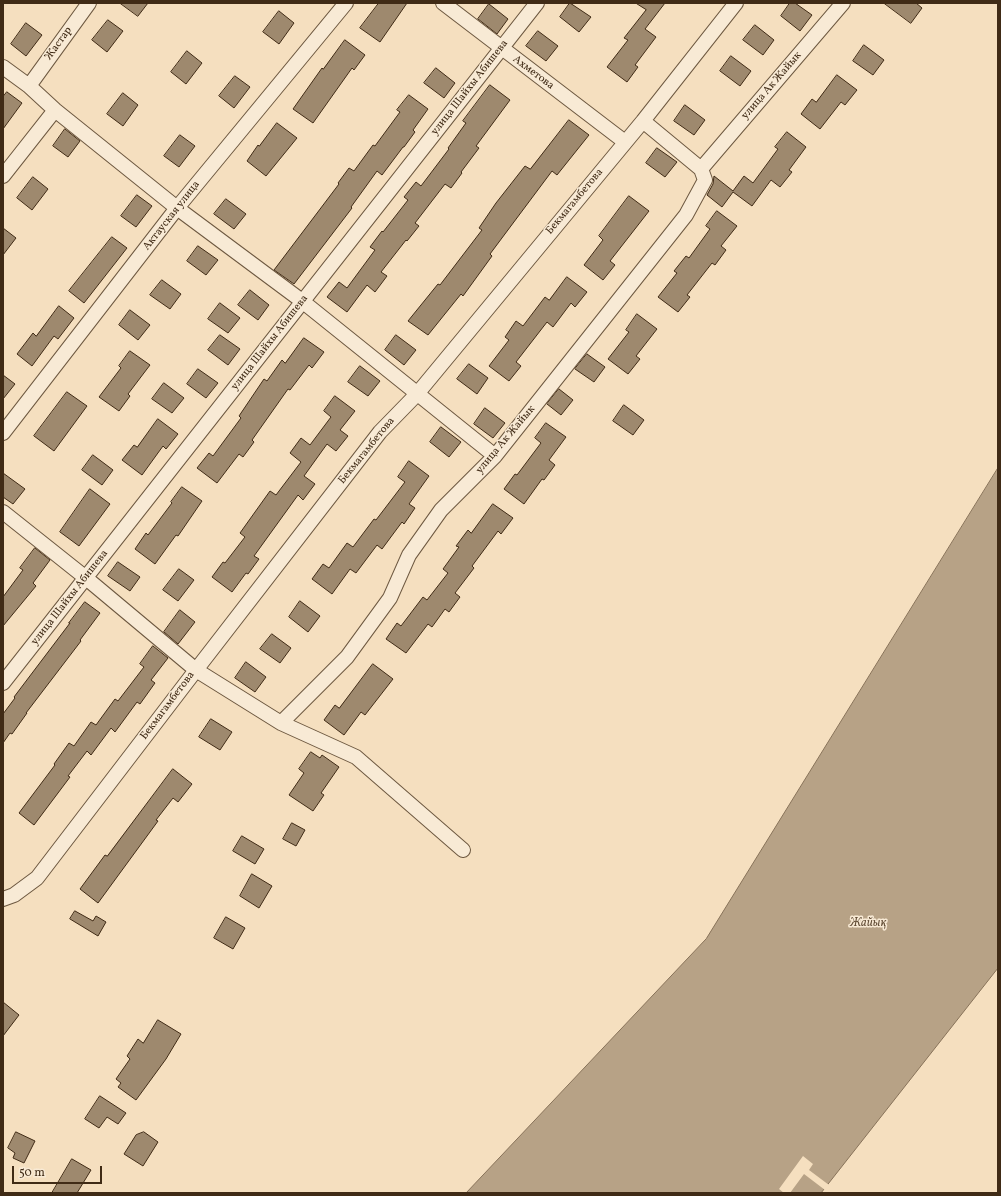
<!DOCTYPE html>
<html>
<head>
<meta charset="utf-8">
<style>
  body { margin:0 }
  #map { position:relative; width:1001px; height:1196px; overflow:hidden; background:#f5dfbf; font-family:Vollkorn,serif }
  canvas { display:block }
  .frame { position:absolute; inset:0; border:4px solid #402b16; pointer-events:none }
  .scale { position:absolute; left:12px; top:1166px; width:90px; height:18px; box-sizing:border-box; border:2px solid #402b16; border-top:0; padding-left:5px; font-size:12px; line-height:14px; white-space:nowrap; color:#402b16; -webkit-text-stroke:3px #f8ead5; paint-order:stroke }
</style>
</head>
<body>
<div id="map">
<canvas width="1001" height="1196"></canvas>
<div class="frame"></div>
<div class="scale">50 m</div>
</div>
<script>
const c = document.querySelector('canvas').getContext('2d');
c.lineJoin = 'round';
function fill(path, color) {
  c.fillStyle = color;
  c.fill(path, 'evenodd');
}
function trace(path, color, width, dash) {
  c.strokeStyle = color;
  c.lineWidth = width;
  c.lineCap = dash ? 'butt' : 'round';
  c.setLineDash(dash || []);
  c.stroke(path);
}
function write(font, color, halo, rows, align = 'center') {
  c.font = font + ' Vollkorn,serif';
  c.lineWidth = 3;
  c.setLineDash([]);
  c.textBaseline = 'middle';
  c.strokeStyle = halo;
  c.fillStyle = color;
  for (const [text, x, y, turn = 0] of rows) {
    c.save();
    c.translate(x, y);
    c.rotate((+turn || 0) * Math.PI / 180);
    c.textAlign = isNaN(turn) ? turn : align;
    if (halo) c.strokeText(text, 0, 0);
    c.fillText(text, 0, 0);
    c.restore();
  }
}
const water = new Path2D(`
  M998,468V968L821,1193H466L706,939Z`);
fill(water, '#b7a286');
trace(water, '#877259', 1);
fill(new Path2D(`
  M803,1156L813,1164L809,1170L829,1185L825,1190L804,1174L790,1193H784L779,1189Z`), '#f5dfbf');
const building = new Path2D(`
  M120,3H148L138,16Z
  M379,3H407L380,42L360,28Z
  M570,3L591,17L579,32L560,17Z
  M636,3H665L645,29L656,37L635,65L638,67L627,82L607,67L628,40L624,38L646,10Z
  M790,3H795L812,15L800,31L781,16Z
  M884,3H916L922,8L911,23Z
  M489,4L508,19L497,34L478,19Z
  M279,11L294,23L279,44L263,32Z
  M108,20L123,31L107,52L92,40Z
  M26,23L42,35L26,56L11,44Z
  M755,25L774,40L763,55L743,40Z
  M538,31L558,46L546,61L526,46Z
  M345,40L365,55L354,70L352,68L313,123L293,109L322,68L323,69Z
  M864,45L884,60L873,75L853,61Z
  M187,51L202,63L186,84L171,72Z
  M731,56L751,71L740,86L720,71Z
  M436,68L455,83L444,98L424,83Z
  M837,75L857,90L845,105L841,102L820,129L801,114L812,99L816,102Z
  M235,76L250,87L234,108L219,96Z
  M490,85L510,100L476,146L479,148L461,172L462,173L451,188L445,184L415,223L419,226L407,241L406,240L381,272L387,276L375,292L367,285L347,312L327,297L339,282L347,288L375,250L370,247L382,231L383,232L408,200L404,197L416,182L421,186L449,149L448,148L466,123L463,121Z
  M7,92L22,103L3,129V97Z
  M123,93L138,105L123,126L107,114Z
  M409,95L428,109L413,130L415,132L404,147H403L382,175L377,171L351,207L352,208L294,284L274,270L339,184L338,183L349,168L354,171L373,145L375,146L400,112L397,110Z
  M685,105L705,120L694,135L674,121Z
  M569,120L589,135L557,175L552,171L490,254L492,256L463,296L461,294L428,335L408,321L438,284L440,285L482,230L479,228L496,203L525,166L530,169Z
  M277,123L297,138L266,176L247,161L258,145L259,146Z
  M65,129L80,141L68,157L53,146Z
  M787,132L806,147L789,170L792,172L780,187L771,180L752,206L733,192L722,207L707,195L713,184L714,176L733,191L744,176L753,183L778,149L775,147Z
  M180,135L195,146L179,167L164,156Z
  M657,148L677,162L665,177L646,163Z
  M33,177L48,189L32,210L17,198Z
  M137,195L152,206L136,227L121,216Z
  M629,196L649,211L610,261L615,265L603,280L584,265L603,240L599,236Z
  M226,199L246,214L234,229L214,214Z
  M717,211L737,226L721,246L726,250L715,265L712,263L687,295L690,297L678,312L658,297L677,273L674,271L686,256L689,258L710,229L706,226Z
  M3,228L16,238L3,255Z
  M112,237L127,248L84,303L69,291Z
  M198,246L218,260L206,275L187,261Z
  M567,277L587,292L575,307L571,303L553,327L547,322L516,362L521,366L509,381L489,366L509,340L505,337L516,321L523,326L545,297L549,300Z
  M162,280L181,294L170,309L150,295Z
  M250,290L269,305L258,320L238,305Z
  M220,303L240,318L228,333L208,319Z
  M59,306L74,318L58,339L54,336L32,366L17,354L33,333L36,336Z
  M130,310L150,325L138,340L119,325Z
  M637,314L657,329L636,356L640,359L628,374L608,359L629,332L626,330Z
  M220,335L240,349L228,365L208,350Z
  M396,335L416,350L404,365L385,350Z
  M304,338L324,352L312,368L309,365L290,390L288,389L252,440L254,442L243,457L239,454L217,483L197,468L209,453L213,456L241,418L239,416L264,379L267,381L282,360L285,363Z
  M130,351L150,365L128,394L130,396L119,411L99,397L121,368L119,366Z
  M587,354L605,367L594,382L575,369Z
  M469,364L488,378L477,394L457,379Z
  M360,366L380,381L368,396L348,382Z
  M198,369L218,383L206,398L187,384Z
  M3,375L15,384L3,399Z
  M164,383L184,398L172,413L152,399Z
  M559,389L573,400L561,415L547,404Z
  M67,392L87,406L54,451L34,436Z
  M335,396L355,411L340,430L348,436L336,451L327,444L304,476L315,484L303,500L298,495L254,556L259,559L248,574L246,573L232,592L212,577L223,562L225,563L245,537L240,533L270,491L276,495L301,462L290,453L301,438L310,445L331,417L324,411Z
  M624,405L644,420L633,435L613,421Z
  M485,408L505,423L493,438L474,424Z
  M158,419L178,434L166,449L163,446L142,475L122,460L134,445L137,447Z
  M546,423L566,437L549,460L555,465L544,480L542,479L524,504L504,489L515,474L517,475L541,443L535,438Z
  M441,427L461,442L449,457L430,442Z
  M93,455L113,470L102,485L82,470Z
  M409,461L429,476L409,504L415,508L404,524L402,522L382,549L377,545L356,573L350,569L332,594L312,579L323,564L329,568L347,543L353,547L374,519L376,520L405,482L398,477Z
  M3,473L25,489L13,504L3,497Z
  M182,487L202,501L178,536L176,535L155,564L135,549L146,533L148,535L172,503L171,502Z
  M90,489L110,504L79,546L60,532Z
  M493,504L513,518L501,534L498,531L472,566L474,568L455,593L460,597L449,612L445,609L432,627L428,624L406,653L386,639L397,623L401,626L423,597L427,600L448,573L443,569L459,547L456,546L468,530L471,533Z
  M35,548L50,560L33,583L36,586L3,626V597L23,570L20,568Z
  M118,562L140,577L130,591L108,576Z
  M179,569L194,580L178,601L163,590Z
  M300,601L320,616L308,632L289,617Z
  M85,602L100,613L80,640L81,641L26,713H27L12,734L10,733L3,743V714L15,698L14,697L70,623H69Z
  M180,610L195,622L178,644L164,632Z
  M272,634L291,648L280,663L260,649Z
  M153,646L168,658L151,680L155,683L140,704L137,702L115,732L111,728L91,755L87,751L68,776L70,777L34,825L19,813L55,765L54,764L69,743L74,746L91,722L96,725L115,699L118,701L144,667L140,664Z
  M246,662L266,677L255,692L235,678Z
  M373,664L393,679L365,715L361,712L344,735L324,720L335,705L339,708Z
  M211,719L232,732L220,750L199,737Z
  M311,752L320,758L322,755L339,767L321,793L324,795L313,811L289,795L304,773L299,769Z
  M173,769L192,784L178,802L173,798L156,820L158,821L98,903L80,889L105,855L107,856Z
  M292,823L305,830L296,846L283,839Z
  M242,836L264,849L255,864L233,851Z
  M252,874L272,886L259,908L240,896Z
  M75,911L93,921L96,916L106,922L98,936L70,919Z
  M226,917L245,928L233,949L214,938Z
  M3,1002L19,1015L3,1036Z
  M158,1020L181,1034L166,1059L136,1100L118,1087L121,1083L116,1079L130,1059L127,1056L138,1039L143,1043Z
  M100,1096L126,1113L118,1124L107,1117L99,1128L85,1119Z
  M16,1132L35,1141L24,1163L13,1158L15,1153L8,1148Z
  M144,1132L158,1142L143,1166L124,1154L136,1135Z
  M72,1159L91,1170L77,1193H52Z`);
fill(building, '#9e896e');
trace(building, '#402b16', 1);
const minor = new Path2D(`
  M443,3L625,142
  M3,67L29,86L55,110L177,208L302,301L495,456
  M29,86L89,3
  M701,169L843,3
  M3,176L55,110
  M3,433L177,208L346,3
  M3,512L86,578L196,670L281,723L356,757L463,850
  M3,683L537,3
  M281,723L347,657L390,598L409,555L441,510L495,456L686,215L705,180L701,169L643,121
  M3,899L14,895L37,878L196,670L380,432L417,394L643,121L736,3`);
trace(minor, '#6d5840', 16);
trace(minor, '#f8ead5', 14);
write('11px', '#402b16', '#f8ead5', [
  ["Жастар",59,44,-54],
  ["Ахметова",533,73,37],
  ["улица Ак Жайык",772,86,-49],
  ["улица Шайхы Абишева",470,88,-52],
  ["Бекмагамбетова",575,202,-50],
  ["Актауская улица",172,216,-52],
  ["улица Шайхы Абишева",270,343,-52],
  ["улица Ак Жайык",506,440,-50],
  ["Бекмагамбетова",367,451,-51],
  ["улица Шайхы Абишева",70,598,-52],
  ["Бекмагамбетова",168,706,-53]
]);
write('italic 12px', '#644f38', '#f8ead5', [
  ["Жайық",868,924]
]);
</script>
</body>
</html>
